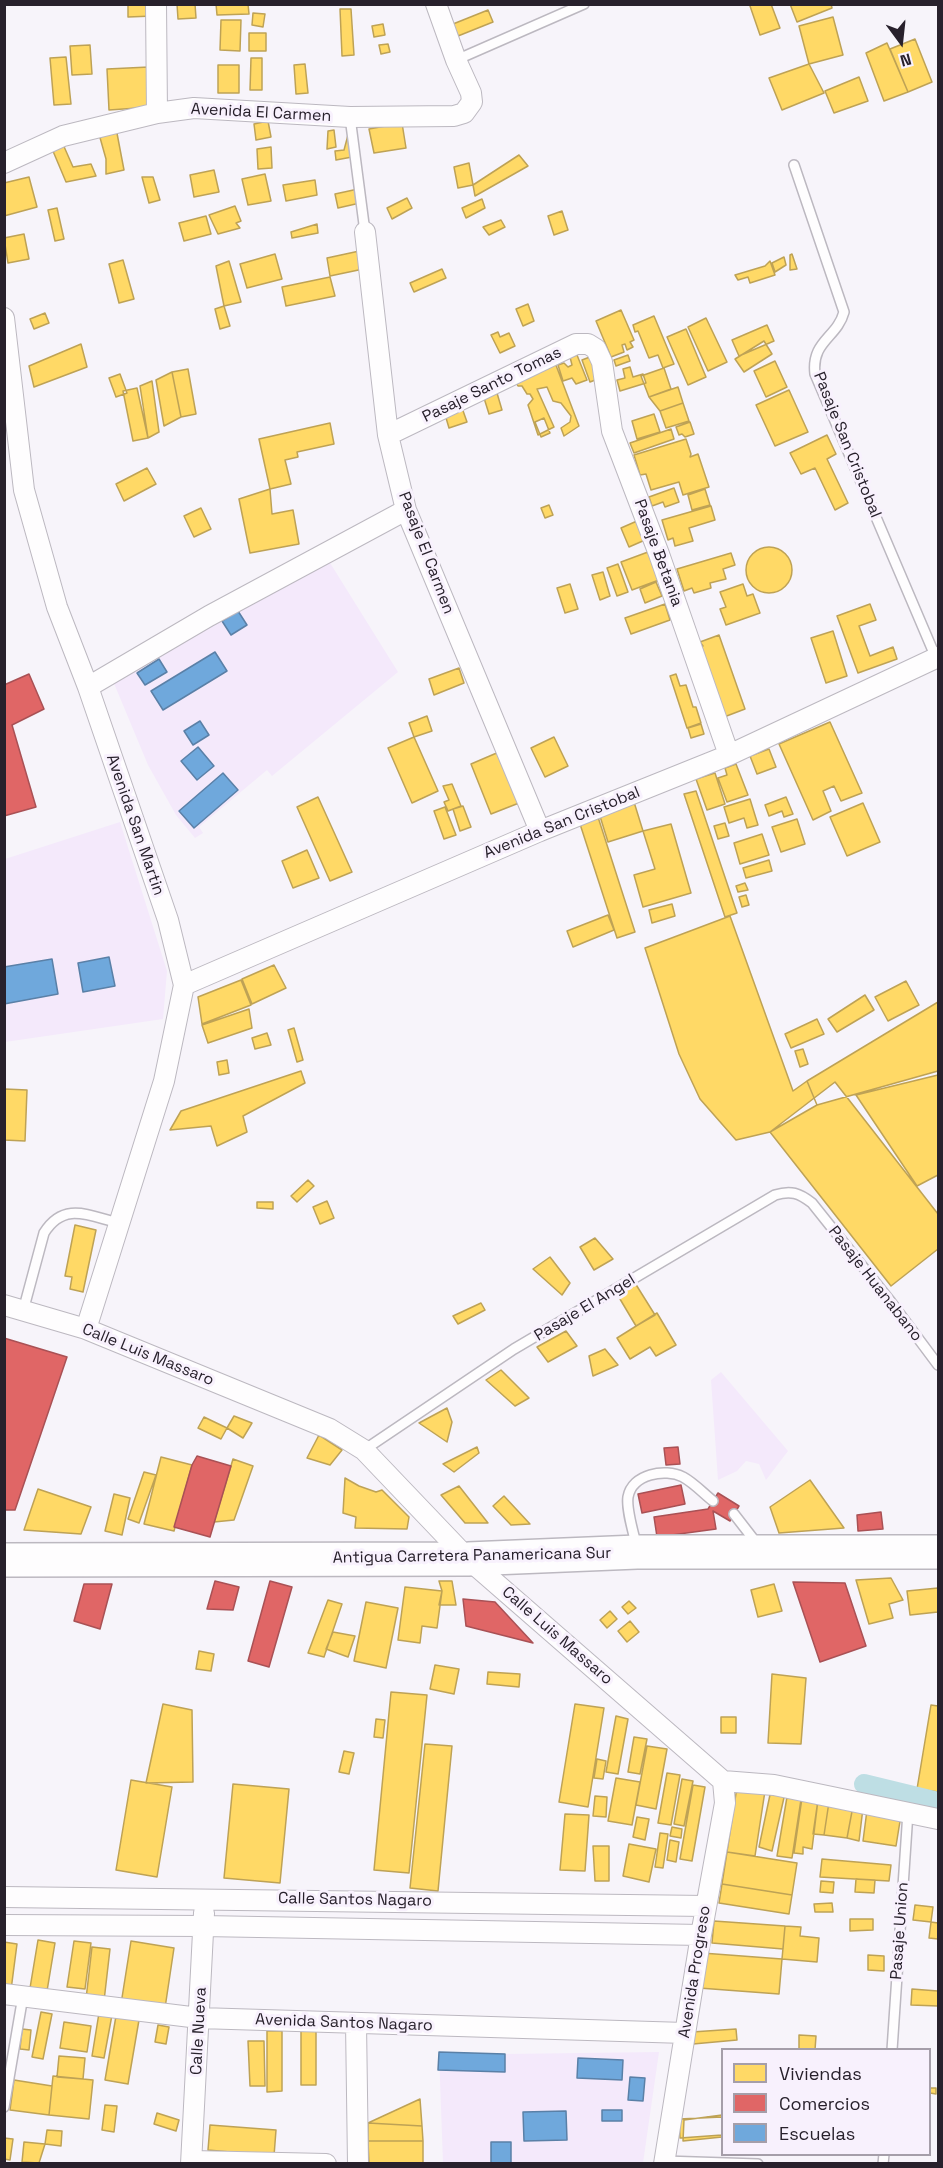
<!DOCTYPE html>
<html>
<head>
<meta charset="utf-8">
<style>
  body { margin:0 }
  #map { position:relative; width:943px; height:2168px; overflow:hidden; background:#f7f4fa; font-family:"Space Grotesk",sans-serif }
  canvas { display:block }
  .frame { position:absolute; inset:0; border:6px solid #28212c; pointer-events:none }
  .legend { position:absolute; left:721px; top:2048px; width:210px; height:108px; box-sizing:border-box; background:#f8f1fd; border:2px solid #a59ea9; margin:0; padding:8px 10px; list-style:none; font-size:18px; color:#28212c }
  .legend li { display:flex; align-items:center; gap:12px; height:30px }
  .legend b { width:30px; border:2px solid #a59ea9 }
  .north { position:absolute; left:871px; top:12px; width:60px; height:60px; -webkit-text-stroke:4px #f8f1fd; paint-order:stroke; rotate:165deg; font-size:16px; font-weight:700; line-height:24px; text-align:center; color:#28212c }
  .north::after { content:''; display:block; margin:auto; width:21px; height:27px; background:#28212c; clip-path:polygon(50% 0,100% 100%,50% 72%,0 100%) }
</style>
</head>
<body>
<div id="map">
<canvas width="943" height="2168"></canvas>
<div class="frame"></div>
<ul class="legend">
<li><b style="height:16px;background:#ffd966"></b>Viviendas</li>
<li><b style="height:16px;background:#e06666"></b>Comercios</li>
<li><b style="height:16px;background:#6fa8dc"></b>Escuelas</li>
</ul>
<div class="north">N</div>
</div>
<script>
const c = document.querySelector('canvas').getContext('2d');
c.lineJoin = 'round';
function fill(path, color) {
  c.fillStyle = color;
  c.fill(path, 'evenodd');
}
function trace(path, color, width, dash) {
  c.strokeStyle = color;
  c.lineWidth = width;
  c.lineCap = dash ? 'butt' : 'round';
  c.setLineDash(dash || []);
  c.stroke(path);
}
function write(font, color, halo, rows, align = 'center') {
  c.font = font + ' "Space Grotesk",sans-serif';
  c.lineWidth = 6;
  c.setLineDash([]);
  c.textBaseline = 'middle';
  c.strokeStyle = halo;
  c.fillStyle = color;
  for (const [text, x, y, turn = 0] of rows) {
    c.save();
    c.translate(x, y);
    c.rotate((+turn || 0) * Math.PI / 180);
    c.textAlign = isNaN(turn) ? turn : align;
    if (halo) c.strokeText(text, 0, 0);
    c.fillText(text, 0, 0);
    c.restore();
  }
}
fill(new Path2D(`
  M327,558L398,672L272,776L267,770L199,827L203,833L195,838L176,815L148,765L113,681Z
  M120,822L167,971L163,1019L5,1042V859Z
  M721,1372L788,1451L766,1480L759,1464L746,1461L737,1471L718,1480L711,1380Z
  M439,2052L505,2054L659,2052L643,2163H443Z`), '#f4e9fb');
const homes = new Path2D(`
  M128,4H153V16L128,17Z
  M177,4H195L196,18L178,19Z
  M216,4H248L249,14L217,15Z
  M753,4H771L780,28L760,35L750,6Z
  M790,4H831L832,8L797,22Z
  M340,9H351L354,55L342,56Z
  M488,10L493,22L458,36L453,24Z
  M253,13L265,14L263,27L252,25Z
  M833,17L843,55L809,64L799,26Z
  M221,20H241L240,51L220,50Z
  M383,24L385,35L374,37L372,26Z
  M249,33H266V51H249Z
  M915,39L932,82L908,92L890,49Z
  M887,43L908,92L884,101L866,53Z
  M388,44L390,52L381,54L379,45Z
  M90,45L92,74L72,75L70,46Z
  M66,57L71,104L54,105L50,58Z
  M251,58H262V90H250Z
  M305,64L308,93L296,94L294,65Z
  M809,64L824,93L782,110L769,78Z
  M218,65H239V93H218Z
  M149,67L152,107L109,110L107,69Z
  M859,77L868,101L834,113L825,91Z
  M268,121L271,137L256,140L254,124Z
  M402,123L406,148L374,153L369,129Z
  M116,128L124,170L106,174V159L99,134Z
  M334,130L336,147L327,149L328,131Z
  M348,135L352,157L336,160L335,151L344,150Z
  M62,142L73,167L91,164L96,176L66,182L50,144Z
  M271,147L272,168L258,169L257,149Z
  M519,155L528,166L475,196L473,185Z
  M469,163L473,185L458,188L454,167Z
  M214,170L219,192L194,197L190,175Z
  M265,174L271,201L248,205L242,179Z
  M29,177L37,207L4,216V183Z
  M142,177H153L160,200L149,203Z
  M315,180L317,195L286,201L283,185Z
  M358,189L360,203L338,208L335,194Z
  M407,198L412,208L392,219L387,208Z
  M482,199L485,208L466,218L462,208Z
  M235,206L241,221L236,223L240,228L218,234L209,215Z
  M57,208L64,239L55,241L48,210Z
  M562,211L568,230L554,235L548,216Z
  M206,216L211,234L184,241L179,223Z
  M501,220L505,227L489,235L483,227Z
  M317,224L318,233L292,238L291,232Z
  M24,234L29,259L8,263L4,238Z
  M364,250L368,268L330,276L327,258Z
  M275,254L282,279L247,288L240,264Z
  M792,254L797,269L790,270V255Z
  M784,257L786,265L775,272L772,263Z
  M123,260L134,299L119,303L109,264Z
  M229,261L241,302L224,306L216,266Z
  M770,261L775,275L750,283L748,277L738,280L735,275L765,266Z
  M442,269L446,278L414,292L410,283Z
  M330,277L335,296L286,306L282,287Z
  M528,304L534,321L523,326L516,309Z
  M224,306L230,326L220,329L215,309Z
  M621,310L634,340L630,342L633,347L627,350L625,344L622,345L624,352L611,357L596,321Z
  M45,313L49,323L34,329L30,319Z
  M654,316L674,364L663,368L658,355L649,358L638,331L635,332L633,325Z
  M706,318L727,362L708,371L688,327Z
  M767,325L774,341L739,356L732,340Z
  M686,329L706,377L688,385L667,337Z
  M498,332L500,337L509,333L515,346L500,353L491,335Z
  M764,341L772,354L744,372L735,359Z
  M81,344L87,367L34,387L29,366Z
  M577,355L587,380L576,384L572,378L563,381L558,365L564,363L568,367L572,365L570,357Z
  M595,355L603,377L590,382L582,360Z
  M628,355L630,361L616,366L614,360Z
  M554,360L579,426L564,436L561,428L570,422L571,416L561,403L553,401L547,387L537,389L554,427L538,435L528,405L533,399L530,394H527L522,386H518L514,379Z
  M775,361L787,387L766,397L754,371Z
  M630,367L633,377L643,374L646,383L620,391L617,380L625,378L623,369Z
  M664,368L671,389L649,397L641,376Z
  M188,369L196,414L181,417L172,372Z
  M172,372L181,417L164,426L156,380Z
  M120,374L127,393L116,397L109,378Z
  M152,381L159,432L148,438L140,386Z
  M678,387L683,403L660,411L649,397Z
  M137,388L148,438L133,441L123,391Z
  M789,390L808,432L775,446L756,405Z
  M497,393L502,410L489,414L484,398Z
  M683,403L689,421L666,428L660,411Z
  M461,405L467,422L449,428L444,411Z
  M654,414L660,432L637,439L632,421Z
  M544,418L550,433L541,437L535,422Z
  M690,422L694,434L685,437L682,434L679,435L676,427Z
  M330,423L334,444L297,452L298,457L285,460L291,484L270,489L259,439Z
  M671,429L674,439L634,453L630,443Z
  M827,435L836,454L827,459L848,503L835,510L815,468L801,474L790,453Z
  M686,439L691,454L690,457L698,454L709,487L683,495L679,482L651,490L646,474L640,475L634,455Z
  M147,468L156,484L124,501L116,484Z
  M674,488L679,502L665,507L663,502L652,506L649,497Z
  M270,489L272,514L293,510L299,544L250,553L239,499Z
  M705,489L710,505L692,510L688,495Z
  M549,505L553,515L545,518L541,508Z
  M711,506L715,520L689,528L693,541L675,546L673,538L668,540L662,520Z
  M201,508L211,529L194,537L184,516Z
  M637,521L645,540L629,547L621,528Z
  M746 570a23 23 0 1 1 46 0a23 23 0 1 1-46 0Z
  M648,552L659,580L632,590L621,562Z
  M731,553L735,565L723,569L726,579L710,583L711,588L694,593L692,588L684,591L677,569Z
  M618,564L628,592L617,596L607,568Z
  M603,572L610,596L600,600L592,575Z
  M656,582L662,596L645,603L640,589Z
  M570,584L578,609L565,613L557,588Z
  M743,584L747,596L753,594L760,613L726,625L720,609L726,607L720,592Z
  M665,604L670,620L631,634L625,618Z
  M870,604L876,620L859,626L870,656L893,647L897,659L858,673L837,616Z
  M833,631L847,676L826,683L811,638Z
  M719,635L745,709L724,717L700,647L703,646L700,642Z
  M459,668L464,683L434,695L429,679Z
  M676,674L680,686L686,685L693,707H696L701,723L687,728L670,676Z
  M427,716L432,731L414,737L409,723Z
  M830,722L862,793L841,801L834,786L823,791L831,811L813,820L779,744Z
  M701,724L704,734L691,738L688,728Z
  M414,737L438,791L412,803L388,748Z
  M554,737L568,766L545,777L531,748Z
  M769,749L776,767L757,774L750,756Z
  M499,752L519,803L491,814L471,764Z
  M736,764L748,795L727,802L718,778L727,775L725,768Z
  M715,773L725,804L707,810L696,779Z
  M452,784L461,806L448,811L444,802L449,800L443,786Z
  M696,791L737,913L725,917L684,794Z
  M318,797L352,872L330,881L297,807Z
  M786,797L793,814L784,817L782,811L769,816L765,805Z
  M750,799L758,825L747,828L744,818L729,823L724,807Z
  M634,802L643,831L608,842L599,813Z
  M863,803L880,842L847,856L830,817Z
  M463,806L471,827L460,831L453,809Z
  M445,807L456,835L444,839L434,811Z
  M598,817L635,932L617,938L580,824Z
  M797,819L805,844L781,852L772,827Z
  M725,823L729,836L718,839L714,826Z
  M671,824L691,893L643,907L634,875L655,869L643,831Z
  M762,834L769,855L740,864L734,843Z
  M307,850L319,878L293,888L282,861Z
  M769,860L772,871L746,878L743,868Z
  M745,883L748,890L738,892L736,886Z
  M746,895L749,905L742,907L739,897Z
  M672,904L675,916L652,923L649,910Z
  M608,915L614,930L573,947L567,931Z
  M730,916L793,1091L807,1081L817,1105L770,1132L736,1140L700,1099L679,1054L645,948Z
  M274,965L286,988L252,1004L242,979Z
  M241,980L251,1005L202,1024L198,997Z
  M906,981L919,1005L888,1021L875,997Z
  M865,995L874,1010L837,1032L828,1019Z
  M938,1002V1071L817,1105L807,1081Z
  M249,1009L252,1028L208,1043L202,1025Z
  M817,1019L824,1034L791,1048L785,1034Z
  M294,1028L303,1060L297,1062L288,1030Z
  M267,1033L271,1045L255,1049L252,1038Z
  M803,1049L808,1064L800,1067L795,1051Z
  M227,1060L229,1073L219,1075L217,1062Z
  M301,1071L305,1083L243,1116L247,1132L217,1146L211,1126L170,1130L181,1111Z
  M938,1075V1175L917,1186L856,1095Z
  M835,1082L938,1214V1249L891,1286L770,1132Z
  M5,1089L27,1090L25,1141L4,1140Z
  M308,1180L314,1186L297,1202L291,1196Z
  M327,1201L334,1218L320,1224L313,1207Z
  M257,1202H273V1209L257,1208Z
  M75,1225L96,1230L83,1292L70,1289L72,1277L65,1276Z
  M595,1238L613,1259L594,1270L580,1247Z
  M550,1257L570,1283L562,1295L533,1269Z
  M635,1283L655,1315L636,1326L617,1294Z
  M481,1303L485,1310L458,1324L453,1316Z
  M657,1313L676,1345L656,1356L650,1347L630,1359L617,1338Z
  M566,1331L577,1346L548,1362L537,1347Z
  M605,1349L618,1365L593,1376L589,1356Z
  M501,1370L529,1398L515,1406L486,1380Z
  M447,1408L452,1422L447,1442L419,1423Z
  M234,1416L252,1423L243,1438L227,1428Z
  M204,1417L227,1428L221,1439L198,1428Z
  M319,1435L342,1450L330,1465L307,1458Z
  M477,1447L479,1453L454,1472L443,1464Z
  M161,1457L192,1465L174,1531L144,1524Z
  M233,1459L253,1466L234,1520L214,1522Z
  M144,1472L156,1475L139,1523L128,1519Z
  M345,1478L359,1486L376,1492L382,1490L409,1517L407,1529L355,1528L356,1517L343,1513Z
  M810,1480L844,1528L779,1533L770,1507Z
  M459,1486L488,1523H465L441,1495Z
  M38,1489L91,1507L81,1534L24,1530Z
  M114,1494L130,1498L122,1535L105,1531Z
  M504,1496L530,1524L511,1525L493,1506Z
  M891,1578L903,1600L889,1604L893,1618L869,1624L856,1580Z
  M439,1581H452L456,1605H439L442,1591Z
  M774,1584L782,1611L758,1617L751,1590Z
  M405,1587L442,1591L437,1628L422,1626L420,1643L398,1640Z
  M938,1588V1612L910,1615L907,1591Z
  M328,1600L342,1604L324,1657L308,1653Z
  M629,1601L636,1608L628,1614L622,1607Z
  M366,1602L398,1608L386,1668L354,1661Z
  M610,1611L617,1619L607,1628L600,1620Z
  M630,1621L639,1632L627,1642L618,1631Z
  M333,1632L355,1636L348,1657L326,1649Z
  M199,1651L214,1654L211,1671L196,1669Z
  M435,1665L459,1669L454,1694L430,1689Z
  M488,1672L520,1674L519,1687L487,1684Z
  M772,1674L806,1678L801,1744L768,1743Z
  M391,1692L427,1695L409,1873L374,1870Z
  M163,1704L192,1710L193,1782L146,1783Z
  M575,1704L604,1708L588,1807L559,1802Z
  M931,1705L938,1706V1792L917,1789Z
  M616,1716L628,1719L618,1774L606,1772Z
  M721,1717H736V1733H721Z
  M376,1719L385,1720L383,1738L374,1737Z
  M634,1737L647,1739L640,1774L628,1772Z
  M425,1744L452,1746L438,1891L410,1888Z
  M647,1746L667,1749L656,1809L636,1805Z
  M344,1751L354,1753L349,1774L339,1772Z
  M597,1759L606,1761L603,1779L594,1778Z
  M667,1773L680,1775L671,1825L658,1823Z
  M616,1778L640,1782L632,1825L608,1821Z
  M682,1779L693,1781L684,1826L674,1824Z
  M131,1780L172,1787L157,1877L116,1870Z
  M233,1784L289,1789L280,1883L224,1878Z
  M693,1785L705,1787L692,1861L680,1859Z
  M737,1787L765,1791L755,1856L727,1852Z
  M771,1790L785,1793L772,1851L759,1847Z
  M788,1791L802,1793L792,1858L777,1856Z
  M595,1796L607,1797L606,1817L593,1816Z
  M802,1798L818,1800L812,1849L803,1847V1854L794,1853Z
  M818,1800L829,1802L824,1835L813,1834Z
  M829,1802L853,1806L847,1838L824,1835Z
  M853,1806L863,1808L859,1841L847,1838Z
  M867,1810L901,1815L896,1846L863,1841Z
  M565,1814L589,1815L585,1871L560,1870Z
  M637,1817L649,1819L645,1840L633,1837Z
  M672,1827L682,1829L681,1838L670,1836Z
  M660,1833L668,1834L663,1868L655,1867Z
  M670,1840L679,1842L676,1862L667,1860Z
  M629,1844L656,1849L649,1882L623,1876Z
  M593,1846H609V1881H595Z
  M727,1852L797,1863L792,1895L722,1884Z
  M822,1859L891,1865L889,1881L820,1877Z
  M856,1879L875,1880L874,1893L855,1892Z
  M821,1881L834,1882L833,1893L820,1892Z
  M722,1884L792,1895L789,1914L719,1903Z
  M832,1903L833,1912H815L814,1904Z
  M915,1905L933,1907L931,1922L913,1920Z
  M850,1919H873V1930L850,1931Z
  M714,1921L785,1926L783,1949L712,1943Z
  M931,1922L938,1923V1939L929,1938Z
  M785,1926L801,1927L800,1936L819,1938L817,1962L782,1959Z
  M38,1940L55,1943L46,1997L29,1994Z
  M74,1941L91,1943L85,1989L67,1987Z
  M131,1941L174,1948L165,2008L121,2004Z
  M4,1942L17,1944L11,1990L4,1989Z
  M92,1947L110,1949L104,2001L86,1999Z
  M702,1953L782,1959L779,1994L699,1988Z
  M868,1955L884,1956V1971L868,1970Z
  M912,1989L938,1991V2006L911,2005Z
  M41,2012L52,2014L43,2059L32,2057Z
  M99,2013L112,2015L104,2058L92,2056Z
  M116,2016L139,2020L128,2084L105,2080Z
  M64,2022L91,2026L87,2052L60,2048Z
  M158,2025L169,2027L166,2044L155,2042Z
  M22,2029L31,2030L29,2050L20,2049Z
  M736,2029L737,2040L693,2044L692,2032Z
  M267,2031H282V2091L267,2092Z
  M301,2031H316V2085H301Z
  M799,2035L816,2036L815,2050H799Z
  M248,2041H264L265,2086H250Z
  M59,2056L85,2058L83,2079L57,2077Z
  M53,2076L93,2080L89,2119L49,2115Z
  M930,2078V2088H936V2094L930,2093Z
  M14,2080L52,2086L49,2115L10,2110Z
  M420,2099L422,2126L368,2123Z
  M105,2105L117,2106L114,2132L102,2130Z
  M157,2113L179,2120L176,2131L154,2124Z
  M722,2115V2137L683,2141L684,2120Z
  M722,2117V2135L680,2138L679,2119Z
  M368,2123L422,2126L423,2141H368Z
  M210,2125L276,2130L274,2156L208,2150Z
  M47,2130L62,2131L61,2146L45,2144Z
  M4,2138L13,2139L10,2160L4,2159Z
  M368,2141H423V2164H369Z
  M24,2142L45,2144L39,2163L22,2162Z`);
fill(homes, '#ffd966');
trace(homes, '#bea255', 1.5);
const shops = new Path2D(`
  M29,674L44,709L12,725L36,807L4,816V685Z
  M4,1338L67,1357L15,1510H4Z
  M678,1447L680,1464L666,1465L664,1448Z
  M197,1456L231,1466L210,1537L174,1527L192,1465Z
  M681,1485L685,1504L642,1513L638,1494Z
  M718,1493L739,1506L730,1521L713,1511L716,1529L657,1537L654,1517L708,1509Z
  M881,1512L883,1529L858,1531L857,1515Z
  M215,1581L239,1587L233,1610L207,1609Z
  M270,1581L292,1587L269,1667L248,1661Z
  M793,1582L845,1583L866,1646L820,1662Z
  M84,1584H112L100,1629L74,1621Z
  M463,1599L495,1602L533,1643L466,1626Z`);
fill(shops, '#e06666');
trace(shops, '#a95155', 1.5);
const schools = new Path2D(`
  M238,611L247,625L231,635L222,621Z
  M215,652L227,671L163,710L151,691Z
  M159,659L167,672L145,685L137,673Z
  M200,721L209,735L193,745L184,731Z
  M198,747L214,766L197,780L181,761Z
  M223,773L238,790L194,828L179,811Z
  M109,957L115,986L83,992L78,963Z
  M52,959L58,994L4,1004V967Z
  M439,2052L505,2054V2072L438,2070Z
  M578,2058L623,2060L622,2080L577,2078Z
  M630,2077L645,2078L643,2101L628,2100Z
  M602,2110H622V2121H602Z
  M566,2111L567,2140L524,2141L523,2112Z
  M491,2142H511V2164H491Z`);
fill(schools, '#6fa8dc');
trace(schools, '#5a80a7', 1.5);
trace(new Path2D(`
  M864,1784L938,1802`), '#bedee4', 20);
const service = new Path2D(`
  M456,60L584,4
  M350,117L365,232
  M794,165L844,312C837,338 811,341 815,374L936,658
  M23,1311L44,1233C64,1201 89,1216 119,1223
  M364,1450L514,1349L775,1195C791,1190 799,1193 812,1203L891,1302L938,1365
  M734,1514L758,1545
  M637,1548C634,1534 626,1510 628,1497C632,1474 665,1468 683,1477C694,1483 703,1493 713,1501
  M892,2050L908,1812
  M4,2107L23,1996
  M664,2161L758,2164
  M883,2164L884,2154`);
const minor = new Path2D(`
  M156,4L157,113
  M4,163L63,136L157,113L194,108L350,117L454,116L464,113L472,102L471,93L456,60L436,4
  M365,232L388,435L406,510L540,831
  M4,318L24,490L57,607L88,687L168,920L184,985L164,1081L86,1329
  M388,435L576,344H588L596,349L602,362L612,431L659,554L729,755
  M88,687L209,616L406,510
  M184,985L540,831L729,755L938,657
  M4,1305L86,1329L330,1429L364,1450L468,1559L723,1781L774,1785L938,1819
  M4,1897L706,1906
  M4,1925L203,1926L701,1935
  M4,1994L199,2018L685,2033
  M356,2023L358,2164
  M192,2161L326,2164
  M191,2164L204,1913
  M664,2164L701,1935L725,1803L723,1781`);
const trunk = new Path2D(`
  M4,1560L468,1559L637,1552H938`);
trace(service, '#bcb8c0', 12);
trace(minor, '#bcb8c0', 22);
trace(trunk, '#bcb8c0', 36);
trace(service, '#fefdfe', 9);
trace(minor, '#fefdfe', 20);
trace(trunk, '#fefdfe', 33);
write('16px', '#28212c', '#f8f1fd', [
  ["Avenida El Carmen",261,113,3],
  ["Pasaje Santo Tomas",492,385,-26],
  ["Pasaje San Cristobal",847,445,68],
  ["Pasaje El Carmen",426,553,69],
  ["Pasaje Betania",658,553,70],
  ["Avenida San Cristobal",562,823,-22],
  ["Avenida San Martin",135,825,71],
  ["Pasaje Huanabano",875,1284,52],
  ["Pasaje El Angel",585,1308,-31],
  ["Calle Luis Massaro",148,1355,22],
  ["Antigua Carretera Panamericana Sur",472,1556,-1],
  ["Calle Luis Massaro",557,1636,41],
  ["Calle Santos Nagaro",355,1900,1],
  ["Pasaje Union",900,1931,-86],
  ["Avenida Progreso",695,1972,-81],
  ["Avenida Santos Nagaro",344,2023,2],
  ["Calle Nueva",199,2031,-87]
]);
</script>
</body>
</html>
